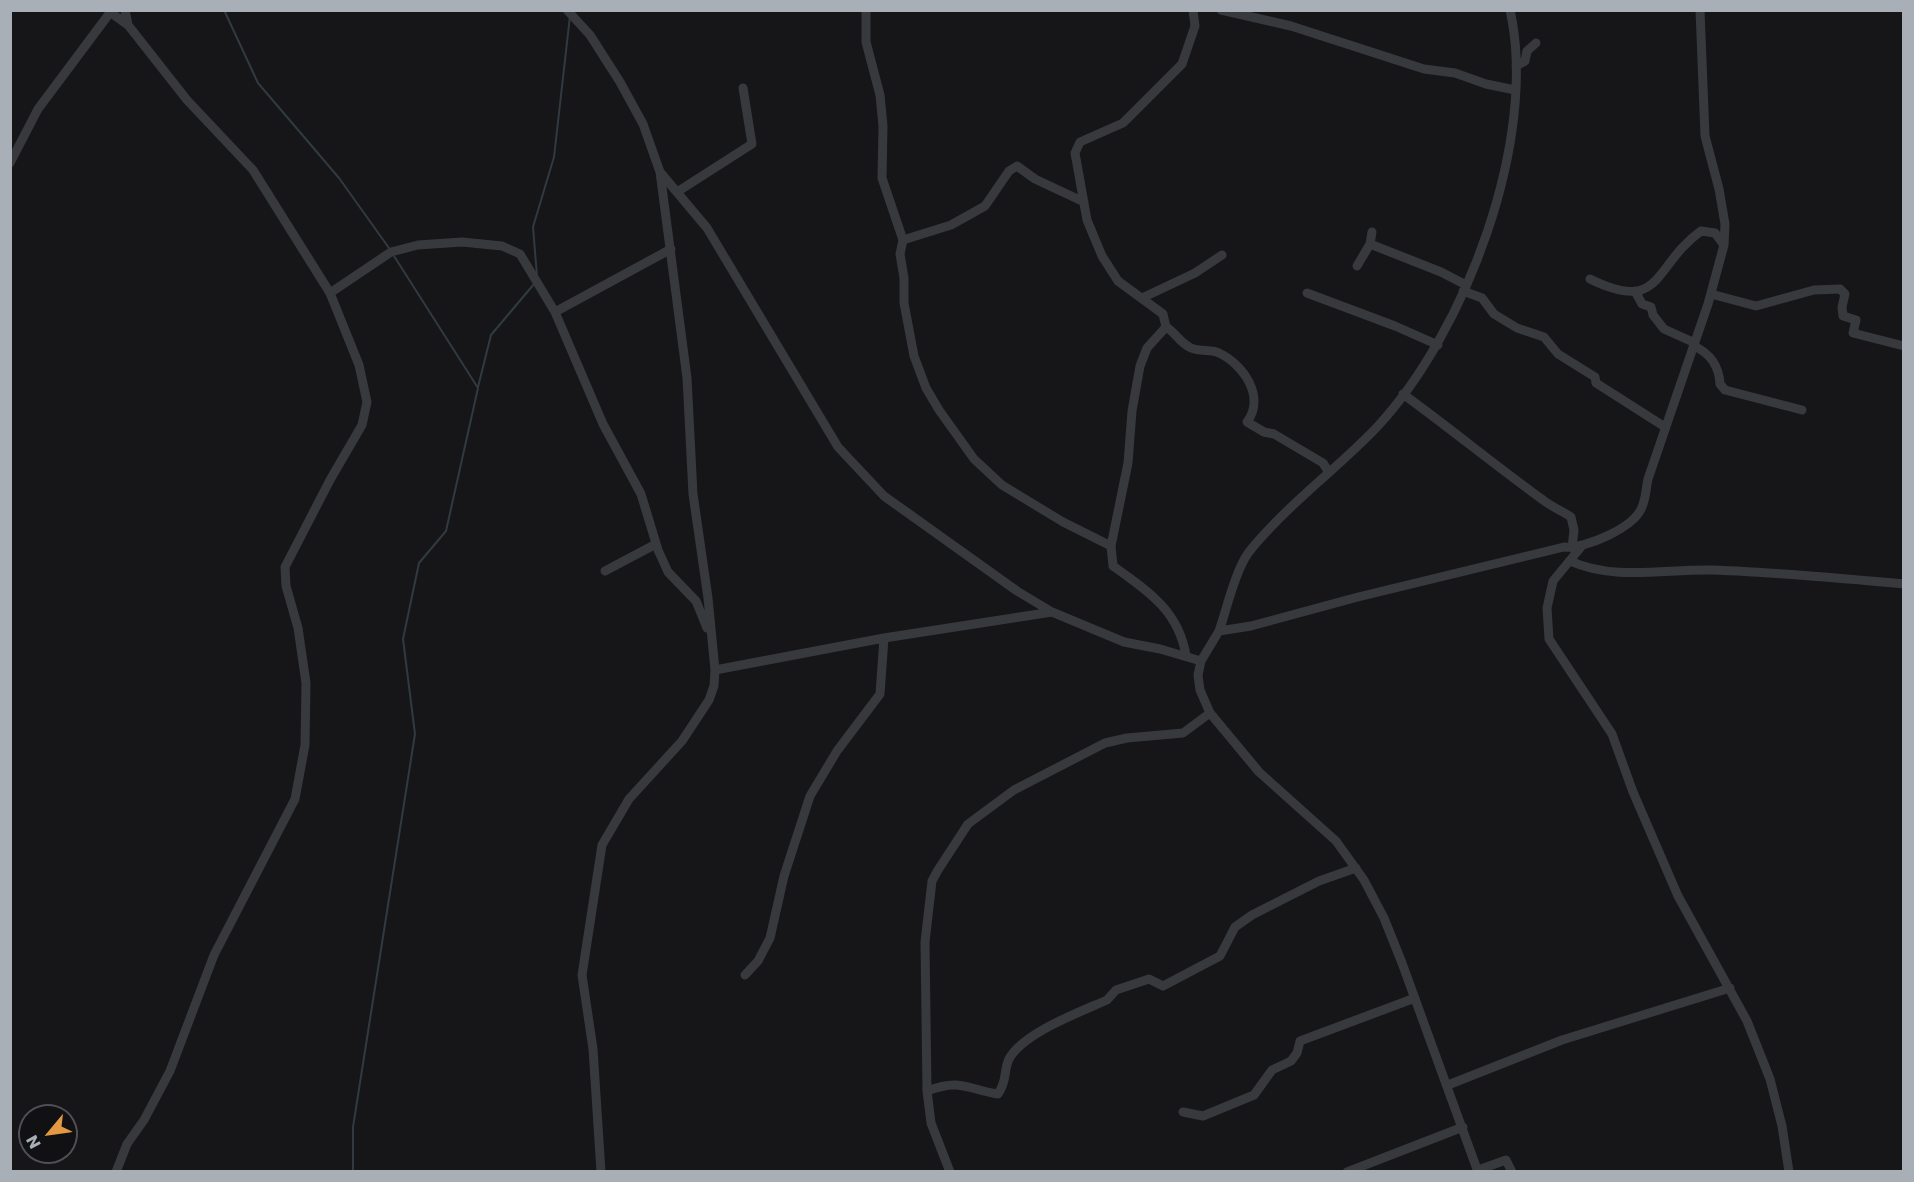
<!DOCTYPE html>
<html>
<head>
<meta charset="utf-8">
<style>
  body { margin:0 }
  #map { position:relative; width:1914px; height:1182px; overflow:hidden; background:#161618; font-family:Poppins,sans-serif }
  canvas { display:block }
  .frame { position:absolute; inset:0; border:12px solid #a9afb7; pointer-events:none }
  .north { position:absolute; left:18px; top:1104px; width:60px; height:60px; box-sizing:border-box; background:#111113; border:2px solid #4e5055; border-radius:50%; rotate:241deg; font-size:16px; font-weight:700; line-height:24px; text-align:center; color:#a9afb7 }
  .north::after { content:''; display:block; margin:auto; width:21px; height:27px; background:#e39943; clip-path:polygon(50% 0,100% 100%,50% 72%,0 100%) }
</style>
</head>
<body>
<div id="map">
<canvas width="1914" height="1182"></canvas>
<div class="frame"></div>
<div class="north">N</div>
</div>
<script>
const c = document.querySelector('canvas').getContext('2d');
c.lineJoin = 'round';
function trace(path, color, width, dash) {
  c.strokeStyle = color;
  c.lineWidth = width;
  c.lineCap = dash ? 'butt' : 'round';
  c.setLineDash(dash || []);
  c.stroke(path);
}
trace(new Path2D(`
  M224,10L258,83L339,178L389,248
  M537,276L533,227L554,157L570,16
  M478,387L491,335L534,284
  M353,1172V1127L415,734L403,639L419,563L446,531L478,388L394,256`), '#303a40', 2);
trace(new Path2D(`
  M125,10L128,25
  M567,10L590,35L620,82L643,124L660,172L707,228L838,447L884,496L1017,591L1052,612L1124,642L1160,649L1201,661
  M866,10V42L880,95L883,126L882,178L903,240L900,254L904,278V303L914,356L926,388L939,410L974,459L1002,485L1063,522L1111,546L1113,566C1148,591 1179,611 1186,656
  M1221,10L1291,26L1424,69L1455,73L1486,84L1515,90
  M110,12L128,25L187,100L253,170L330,293L359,365L367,402L362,425L330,480L285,567L286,586L298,628L306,683L305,745L295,799L214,955L170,1071L144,1120L127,1144L116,1172
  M1516,66L1525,61L1527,51L1536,43
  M10,163L38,109L112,10
  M677,192L752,144L743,88
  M903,240L951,225L985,206L1009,171L1017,166L1035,179L1084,202
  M1370,244L1441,272L1466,285
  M1357,266L1370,244L1372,232
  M1590,279C1663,315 1653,265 1701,231L1715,233L1724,245
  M1463,291L1482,298L1494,314L1517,328L1544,337L1558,354L1595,377L1596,383L1665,427
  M1635,291L1642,304L1651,307L1653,315L1664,329L1695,343
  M330,293L391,252L418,245L462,242L502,246L520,254L555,312L603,424L641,494L658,550L668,572L696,601L707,628
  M1307,293L1395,326L1438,345
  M1711,294L1756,306L1814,290L1840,289L1845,294L1842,307L1843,316L1856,320L1853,333L1904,346
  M1142,298L1195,273L1222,255
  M555,312L671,249
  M1166,327C1175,332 1180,343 1191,348C1200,352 1212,349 1219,353C1243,364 1266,397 1247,422L1264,432L1274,434L1323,463L1328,471
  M1694,346C1711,354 1719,366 1720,384L1725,390L1802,410
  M1403,394C1451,429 1496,466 1543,500C1552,507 1562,511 1571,517L1574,530L1572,548
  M1111,546L1128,463L1132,411L1140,366L1147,348L1166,327L1163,314L1118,281L1102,256L1087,220L1075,153L1080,142L1123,123L1182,64L1195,26L1193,10
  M1581,547L1553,581L1547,608L1549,639L1612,734L1633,792L1678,896L1747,1021L1770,1079L1782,1126L1789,1172
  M1570,561C1614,581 1665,569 1711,570C1775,572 1840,578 1904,584
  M605,571L656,544
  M1219,631C1228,606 1232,581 1245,558C1252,546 1262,537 1271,527C1305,491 1344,462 1377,427C1465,333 1539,139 1510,10
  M715,670L884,638L1052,612
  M745,975L758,961L770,938L784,876L810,796L837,751L880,694L884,638
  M1448,1085L1562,1040L1730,988
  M927,1091C961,1078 966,1089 998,1094C1008,1079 1003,1072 1009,1059C1023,1033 1080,1012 1107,1000L1116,990L1149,979L1163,986L1220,956L1235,927L1252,915L1319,881L1356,868
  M1183,1112L1203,1116L1254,1095L1272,1070L1291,1061L1297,1053L1300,1041L1415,998
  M1478,1170L1506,1160L1512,1172
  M601,1172L593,1049L582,975L602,845L629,799L682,741L709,700L714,686L715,670L708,598L693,494L687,378L660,172
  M950,1172L931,1123L927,1091L925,942L932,881L938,870L968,824L1014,790L1105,743L1127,738L1183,733L1210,713
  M1347,1172L1463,1127
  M1478,1172L1402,963L1384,918L1364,880L1336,841L1259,772L1210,713L1200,690L1198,675L1201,661L1219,631L1251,626L1358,597L1564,547C1585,549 1634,528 1642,507C1646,498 1646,488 1648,479L1708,304L1724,245L1725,224L1719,189L1705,136L1700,10`), '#37393d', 9);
</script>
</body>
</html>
